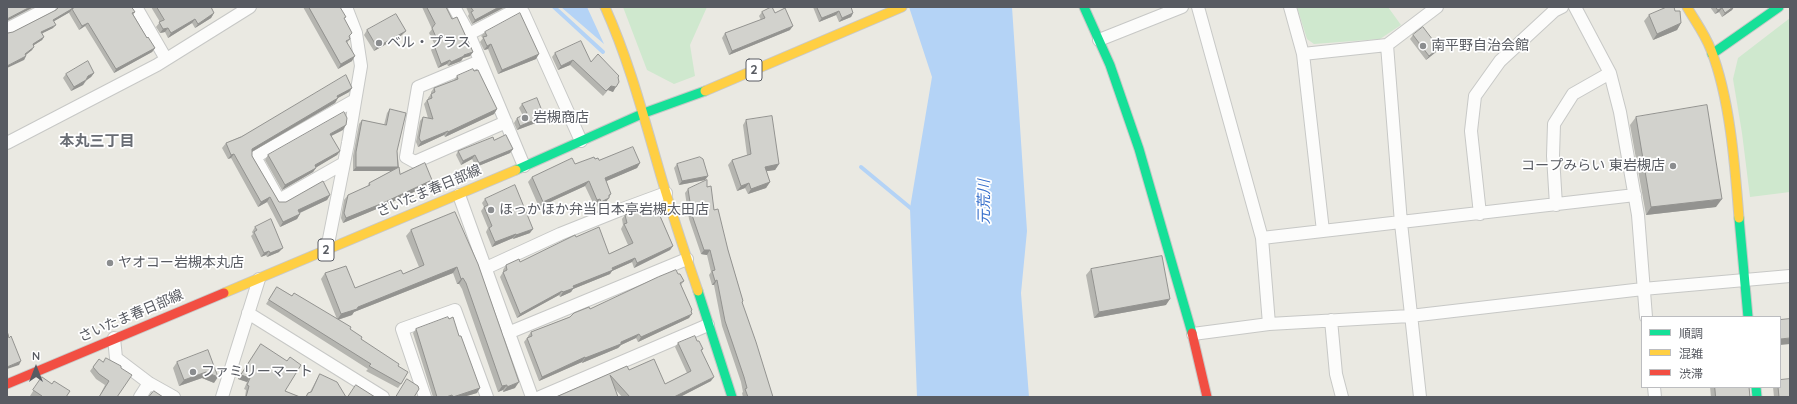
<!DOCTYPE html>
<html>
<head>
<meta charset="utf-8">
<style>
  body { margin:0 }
  #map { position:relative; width:1797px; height:404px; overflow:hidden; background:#eae9e2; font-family:Quicksand,"Noto Sans JP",sans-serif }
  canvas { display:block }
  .frame { position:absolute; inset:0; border:8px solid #585b62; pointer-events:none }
  .legend { position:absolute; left:1641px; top:316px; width:140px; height:72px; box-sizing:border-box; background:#fff; border:1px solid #bcbdc0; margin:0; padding:5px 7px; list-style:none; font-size:12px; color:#585b62 }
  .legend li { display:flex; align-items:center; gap:8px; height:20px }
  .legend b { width:20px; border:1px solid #bcbdc0 }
  .north { position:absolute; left:16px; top:348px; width:40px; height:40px; -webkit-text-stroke:3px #fff; paint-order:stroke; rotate:0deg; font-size:11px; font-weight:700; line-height:16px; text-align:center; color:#585b62 }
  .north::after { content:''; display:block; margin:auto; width:14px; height:18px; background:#585b62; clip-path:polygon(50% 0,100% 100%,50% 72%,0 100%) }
</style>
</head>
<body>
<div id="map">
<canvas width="1797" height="404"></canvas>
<div class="frame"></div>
<ul class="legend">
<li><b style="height:5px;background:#16e098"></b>順調</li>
<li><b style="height:5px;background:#ffcf43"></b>混雑</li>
<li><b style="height:5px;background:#f24e42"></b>渋滞</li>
</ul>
<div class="north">N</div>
</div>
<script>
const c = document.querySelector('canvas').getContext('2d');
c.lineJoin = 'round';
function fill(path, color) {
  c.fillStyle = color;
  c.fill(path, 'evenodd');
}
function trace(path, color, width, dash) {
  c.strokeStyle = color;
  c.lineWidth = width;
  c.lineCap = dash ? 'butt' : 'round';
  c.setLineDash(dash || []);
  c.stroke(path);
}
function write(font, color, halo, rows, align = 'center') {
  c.font = font + ' Quicksand,"Noto Sans JP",sans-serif';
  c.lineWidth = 3.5;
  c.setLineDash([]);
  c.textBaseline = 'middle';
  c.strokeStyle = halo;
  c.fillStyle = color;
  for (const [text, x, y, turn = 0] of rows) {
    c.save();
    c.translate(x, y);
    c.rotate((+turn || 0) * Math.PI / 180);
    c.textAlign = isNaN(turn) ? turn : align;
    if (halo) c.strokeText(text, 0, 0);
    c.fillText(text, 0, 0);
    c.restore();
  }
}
fill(new Path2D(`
  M623,7H707L690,45L695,76L674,84L647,70Z
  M1297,7H1388L1401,25L1380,39L1314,44L1307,39Z
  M1790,18V192L1750,197L1742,133L1733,79L1738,58Z`), '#cfe8ce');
fill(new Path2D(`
  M561,7H587L604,44Z
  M909,7H1012L1027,231L1021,293L1029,397H917L910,208L932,77Z`), '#b4d3f6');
trace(new Path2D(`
  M554,7L603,52
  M861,167L913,210`), '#b4d3f6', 4);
const street = new Path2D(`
  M136,7L166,59
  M454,7L469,34L524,166
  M516,7L517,9L523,12L581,141
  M1198,7L1262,238L1269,324
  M1290,7L1303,54L1323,231
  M1575,7L1610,73L1620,112L1638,215L1646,317
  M7,29L50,7
  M469,34L517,9
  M1099,40L1182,7
  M1387,45L1401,223L1420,397
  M1303,54L1387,45L1437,7
  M480,61L418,87L406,157L415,162L506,122
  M7,143L157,65L250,7
  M344,163L279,200L255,157L355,100
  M459,195L532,397
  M1556,205L1553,156L1554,124L1573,94L1610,73
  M1480,214L1471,131L1475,96L1500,61L1554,11L1562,7
  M1262,238L1635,195
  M327,249L348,143L361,66L356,33L346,7
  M486,268L560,234L620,210L666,193
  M248,313L383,397
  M1331,320L1336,374L1342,397
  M508,333L687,259
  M1193,334L1269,324L1410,316L1643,289L1790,276
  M114,338L116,358L149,383L174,397
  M1654,387L1655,397
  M140,397L149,383
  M222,397L259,279
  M425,397L402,329L455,310L487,397
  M540,397L708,325`);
const fast = new Path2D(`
  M1084,7L1110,65L1139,149L1192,333
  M1712,54L1779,7
  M516,170L644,113L705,91
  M1739,218L1748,317
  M698,291L732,397
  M1756,387L1757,397`);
const slow = new Path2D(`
  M605,7C632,67 647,130 666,193C676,226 687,259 698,291
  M1687,7C1695,21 1705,34 1711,50C1730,98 1735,166 1739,218
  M705,91L902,7
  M224,293L516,170`);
const jam = new Path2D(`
  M1192,333L1207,397
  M7,384L224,293`);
trace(street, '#c7c8c6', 14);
trace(fast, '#c8c8c7', 11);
trace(slow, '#c8c8c7', 11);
trace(jam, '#c8c8c7', 11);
trace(street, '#fcfcfb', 12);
trace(fast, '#16e098', 9);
trace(slow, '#ffcf43', 9);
trace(jam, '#f24e42', 9);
fill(new Path2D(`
  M57,7H131L135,12L133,15L147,38L155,48L152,52L114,73L85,26L79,30L69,13L70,12L54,21L53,28L42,33L44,37L42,40L34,45L32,50L26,55V56L24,60L8,33L13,32L56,10H57Z
  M151,7H211L214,13L211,18L195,28L192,23L168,38L165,32L160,33L156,27L160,22Z
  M303,7H340L350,39L347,43L352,61L338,69Z
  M422,7H446L452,19L473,52L470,56L463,58L461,61L448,66L447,64L438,68L431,50L435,45L429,33L432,29Z
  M466,7H505L472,24L468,16L469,14Z
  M813,7H854L851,8L853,13L851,17L839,22L836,15L819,22Z
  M1710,7H1734L1732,10L1722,17L1719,12L1715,14Z
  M762,12L775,13L790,30L729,55L722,38L725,33L761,20L759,16Z
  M1649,15L1681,23L1677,30L1653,40L1644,21Z
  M367,30L402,35L374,51L364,35Z
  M485,32L536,59L498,74L488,49L484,50L480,42L483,38L481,36Z
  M1413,35L1439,48L1436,52L1426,60L1410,39Z
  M555,53L591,62L619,76L618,78L613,92L608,90L603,96L570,65L558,70L552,57Z
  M94,73L91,77L87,80L83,85L71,91L63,78L66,74Z
  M457,76L497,109L494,114L445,137L444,135L418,147L416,142L420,121L423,117L428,118L424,104L427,100H428V98L431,94V92L434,88L454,80Z
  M352,88L349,92L338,98L335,103L252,152V156L279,202H286L330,195L327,200L300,213L297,219L280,227L267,202L258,207L231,158L228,159L222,148L226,143Z
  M522,104L541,121L517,130L514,123L517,118L523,116L519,108Z
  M390,109L397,151L400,174L432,180L429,185L379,208L343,223L341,218L344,200L348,195L367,187L369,183L391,171H353V156L359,124L362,120L384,125L387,113Z
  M1636,117L1716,207L1646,215L1630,125Z
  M746,120L779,164L775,170L766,171L770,182L766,188L748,194L745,188L737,191L728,165L732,160L747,155L743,125Z
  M343,130L331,136L340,151L337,155L316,167L313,172L282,190L265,160L268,155Z
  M494,140L513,149L510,153L476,167L472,159L461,165L456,155L458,151Z
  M595,159L599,160L640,163L637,168L606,181L609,198L606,202L598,207L596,204L594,205L585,186L539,207L528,182L532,177L575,164Z
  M677,164L708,176L705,180L679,185L674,168Z
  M707,187L714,210L728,250L743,301L742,303L773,397H743L742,393L743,392L741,382L722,326L714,285H712L709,275L711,272L707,255L701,254L689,219L685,193L688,189Z
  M485,199L530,233L513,239V238L492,247L486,232L488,228L481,211L484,207L482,203Z
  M455,212L515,388L503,392V390L498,392L462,289L459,284H457L453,273L354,312L352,315L338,320L361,339L398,366L401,384L398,388L366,371L368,369L266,304L277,287L292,296L337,319L321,279L325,273L355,288L403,274L419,267L406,236L411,230Z
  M625,215L661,218L673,246L670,250L634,268L632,262L612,271L610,274L573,289L571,292L560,297L559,295L517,318L500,277L503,272V270L506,265L520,262L576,237L609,254L628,245L621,229L623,225L622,219Z
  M255,227L279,252L267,257L266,255L261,257L251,236L253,234L252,232Z
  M1091,269L1166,305L1094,318L1086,275Z
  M678,274L684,281L681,285L692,310L689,318L638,342L636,338L621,345L618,348L582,363V362L539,381L524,342L527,338L528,337V336L531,332L590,309Z
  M416,329L477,393L463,397H433L413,333Z
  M697,341L703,349L701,351L711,381L680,397H622L615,389L556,397L629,370L665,384L687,373L675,347L678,343Z
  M261,344L285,391L300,397H245L246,390L244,389L247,382L238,379Z
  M99,359L117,397H99L105,385L96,379L90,371Z
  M177,362L214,383L202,378L179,386L173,368Z
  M320,374L346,397H305L308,393L310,392L317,379Z
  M42,377L66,397H32L30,396Z
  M1710,387H1749L1750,397H1711Z
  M1773,387H1780L1790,397H1774Z`), '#b5b5b0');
fill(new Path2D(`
  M30,7H34L7,21V19Z
  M499,7H505L472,24L475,20Z
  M1733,7H1734L1732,10L1722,17L1725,13Z
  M1722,8L1719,12L1715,14L1718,10Z
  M72,9L70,12L51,23L53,20Z
  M839,11L836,15L819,22L822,18Z
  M214,13L211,18L195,28L198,24Z
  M853,13L851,17L839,22L842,18Z
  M195,19L192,23L168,38L171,33Z
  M88,23L85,26L79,30L82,26Z
  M1681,23L1677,30L1653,40L1657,34Z
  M56,25L53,28L39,35L41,32Z
  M793,26L790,30L729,55L732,51Z
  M168,28L165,32L160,33L163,29Z
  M406,31L402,35L374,51L377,47Z
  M44,37L42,40L31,47L33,44Z
  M491,44L488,49L484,50L487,46Z
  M34,47L32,50L23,57L25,54Z
  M155,48L152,52L114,73L116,69Z
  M1439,48L1436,52L1426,60L1429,56Z
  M473,52L470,56L463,58L461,61L448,66L451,62L464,55Z
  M539,54L536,59L498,74L502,70Z
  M26,56L24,60L7,68V66Z
  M355,56L352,61L338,69L341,64Z
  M450,60L447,64L438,68L441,64Z
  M573,60L570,65L558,70L561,66Z
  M94,73L91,77L85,81L88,76Z
  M86,80L83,85L71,91L74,87Z
  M611,86L616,87L613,92L608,90L603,96Z
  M352,88L349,92L334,100L337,96Z
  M338,98L335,103L248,154L252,149Z
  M497,109L494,114L445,137L448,132Z
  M544,116L541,121L517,130L520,126Z
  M346,125L343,130L327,138L330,134Z
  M448,131L444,135L418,147L421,142Z
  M513,149L510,153L476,167L479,163Z
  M340,151L337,155L312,170L315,165Z
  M234,154L231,158L228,159L231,155Z
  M475,155L472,159L461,165L463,161Z
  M640,163L637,168L602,183L605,178Z
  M779,164L775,170L761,172L765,167Z
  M356,167H398L395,171H353Z
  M316,168L313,172L282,190L285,185Z
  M708,176L705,180L679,185L682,181Z
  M432,180L429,185L379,208L343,223L346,218Z
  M589,181L585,186L539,207L543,202Z
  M770,182L766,188L748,194L751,189Z
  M749,183L745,188L737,191L741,186Z
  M611,194L606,202L598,207L601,202Z
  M330,195L327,200L295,215L298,210Z
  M270,197L267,202L258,207L261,202Z
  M600,199L596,204L594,205L597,200Z
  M1722,199L1716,207L1646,215L1651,207Z
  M300,214L297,219L280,227L283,222Z
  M533,229L530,233L513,239L516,235Z
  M516,234L513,238L492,247L495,242Z
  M673,246L670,250L634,268L637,263Z
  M283,248L279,252L267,257L270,253Z
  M704,250H710L707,255L701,254Z
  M269,251L266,255L261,257L264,253Z
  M635,258L632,262L612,271L610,274L573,289L571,292L560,297L563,292L573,286Z
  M457,267L453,273L354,312L352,315L337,320L341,314L358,307Z
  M463,278L459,284H457L461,279Z
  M717,280L714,285H712L715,281Z
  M562,291L559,295L517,318L520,314Z
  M1170,299L1166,305L1094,318L1099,312Z
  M692,314L689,318L638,342L641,337Z
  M639,334L636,338L621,345L618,348L582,363L585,358Z
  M1790,338V344L1780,345V339Z
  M585,357L582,362L539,381L542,377Z
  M21,361L19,365L7,369V367Z
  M206,372L218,377L214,383L202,378L179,386L184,380Z
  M241,375L250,378L247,382L238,379Z
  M714,377L711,381L680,397H674Z
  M519,382L515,388L503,392L507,387Z
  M507,385L503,390L498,392L502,386Z
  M480,388L477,393L463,397H453Z`), '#939390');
const building = new Path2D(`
  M7,7H30L7,19Z
  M59,7H75L53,20L56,25L41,32L44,37L33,44L34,47L25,54L26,56L7,66V32L8,33L13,32L56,10Z
  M75,7H131L133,9L135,12L132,13L147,38L148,37L155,48L116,69L88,23L82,26L72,9Z
  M157,7H211L214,13L198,24L195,19L171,33L168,28L163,29L159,22L164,20Z
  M309,7H340L346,17L344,18L352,33L349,36L350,39L346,41L355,56L341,64Z
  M427,7H446L452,19L457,17L473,52L464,55V56L451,62L450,60L441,64L434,45L439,44L432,28L435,24Z
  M471,7H499L475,20L471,12L473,11Z
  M772,7L775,13L785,8L793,26L732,51L725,33L765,18L762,12Z
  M817,7H851L853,13L842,18L839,11L822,18Z
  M1667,7H1674L1675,11H1680L1681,23L1657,34L1649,15Z
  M1716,7H1733L1725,13L1722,8L1718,10Z
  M520,13L539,54L502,70L491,44L487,46L483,37L487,36L485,32Z
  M396,14L406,31L377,47L367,30Z
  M1423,27L1439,48L1429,56L1413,35Z
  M581,41L591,62L598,54L619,76L618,77L619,82L616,87L611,86L606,91L573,60L561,66L555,53Z
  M88,61L94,73L88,76L86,80L74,87L66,74Z
  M473,69L474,71L478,70L497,109L448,132V131L421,142L419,138L423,117L433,119L427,100L432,98L431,94L435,92L434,88L458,79L457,76Z
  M346,75L352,88L337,96L338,98L252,149V156L279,202H286L323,181L330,195L298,210L300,214L283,222L270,197L261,202L234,154L231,155L226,143L241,137Z
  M537,98L544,116L520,126L517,118L527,113L522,104Z
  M1707,105L1722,199L1651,207L1636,117Z
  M390,109L406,113L397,151L398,167H356V152L362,120L386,125Z
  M344,112L347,118L346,125L330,134L340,151L315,165L316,168L285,185L268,155Z
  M772,116L779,164L765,167L770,182L751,189L749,183L741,186L732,160L751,154L746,120Z
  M506,135L513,149L479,163L475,155L463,161L458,151L493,137L494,140Z
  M633,147L640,163L605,178L611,194L609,195V198L601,202L600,199L597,200L589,181L543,202L532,177L572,158L575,164L594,157L595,159L598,158L599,160Z
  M700,157L703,159L708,176L682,181L677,164Z
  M425,163L432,180L383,203L346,218L344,213L348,195L370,185L369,183L399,167L400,174Z
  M707,180V187L711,186L714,210L718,209L728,250L743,301L742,302L756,342L773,397H748L745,389L747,388L744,377L725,321L717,280L715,281L712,271L715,270L710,250H704L692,215L688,189Z
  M515,185L533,229L516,235V234L495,242L489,228L492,226L484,207L488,205L485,199Z
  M658,203L664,214L660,216L673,246L637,263L635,258L612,268L613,270L573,286L574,288L563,292L562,291L520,314L503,272L507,270L506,265L519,259L520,262L575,235L576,237L599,227L609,254L633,243L624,224L627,223L625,215L638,209H646Z
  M455,212L478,264L519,382L507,387V385L502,386L466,283L463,278L461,279L457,267L358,307L357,309L341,314L325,273L346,266L355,288L401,270L403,274L424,265L411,230Z
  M271,219L283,248L270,253L269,251L264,253L254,232L257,230L255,227Z
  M1162,256L1170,299L1099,312L1091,269Z
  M676,270L678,274H680L684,281L680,283L692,310L691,311L692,314L641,337L639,334L621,342V344L585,358V357L542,377L527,338L532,336L531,332L570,317L574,313L589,307L590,309L658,277Z
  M277,287L292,296L294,293L351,327L350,329L362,337L361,339L399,364L398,366L408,372L401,384L369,366L371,364L269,300Z
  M448,317L449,319L453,317L459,336H461L480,388L453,397L452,395L446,397H437L416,329Z
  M1790,319V338L1780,339V320Z
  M8,334L9,338L11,336L21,361L7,367V335Z
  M695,336L697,341H699L703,349L701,350L714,377L674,397H630L610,375L618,397H556L627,366L629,370L654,359L665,384L691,371L678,343Z
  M261,344L287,361L290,357L301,365L285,391L300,397H246L249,386L247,385L250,378L241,375Z
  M208,350L218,377L206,372L184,380L177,362Z
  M106,358L121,366V368L132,375L117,397H99L109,381L99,374L93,367L99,359L103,362Z
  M320,374L337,382L346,397H306L308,393L311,392Z
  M42,377L52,384L54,381L70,391L66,397H42V396L33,390Z
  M407,379L418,386L419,389L414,397H396Z
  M1790,379V397H1779L1778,387H1780V380Z
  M356,385L375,397H348Z
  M1715,387H1749L1750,397H1716Z
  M154,391L163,397H149Z`);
fill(building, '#d2d2cd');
trace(building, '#939390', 1);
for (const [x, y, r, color] of [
  [379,43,4,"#8b8d8f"],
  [1423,46,4,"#8b8d8f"],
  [525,118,4,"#8b8d8f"],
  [1673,166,4,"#8b8d8f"],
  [491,210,4,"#8b8d8f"],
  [110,263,4,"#8b8d8f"],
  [193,372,4,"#8b8d8f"]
]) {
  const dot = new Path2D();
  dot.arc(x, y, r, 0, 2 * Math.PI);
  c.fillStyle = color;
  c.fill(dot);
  trace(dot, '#fff', 1.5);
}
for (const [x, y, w] of [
  [754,70,16],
  [326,250,16]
]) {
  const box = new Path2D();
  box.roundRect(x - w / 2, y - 11, w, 22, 3);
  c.fillStyle = '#fff';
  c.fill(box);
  trace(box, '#585b62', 1);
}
write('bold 13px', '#585b62', null, [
  ["2",754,70],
  ["2",326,250]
]);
write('14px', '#585b62', '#fff', [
  ["ベル・プラス",387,43],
  ["南平野自治会館",1431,46],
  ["岩槻商店",533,118],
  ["コープみらい 東岩槻店",1665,166,"right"],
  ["ほっかほか弁当日本亭岩槻太田店",499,210],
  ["ヤオコー岩槻本丸店",118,263],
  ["ファミリーマート",201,372]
], 'left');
write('14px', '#585b62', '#fff', [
  ["さいたま春日部線",429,191,-23],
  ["さいたま春日部線",131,316,-23]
]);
write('bold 15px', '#696d74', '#fff', [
  ["本丸三丁目",97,141]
]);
write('italic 15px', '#376fcb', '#fff', [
  ["元荒川",984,202,-90]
]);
</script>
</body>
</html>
